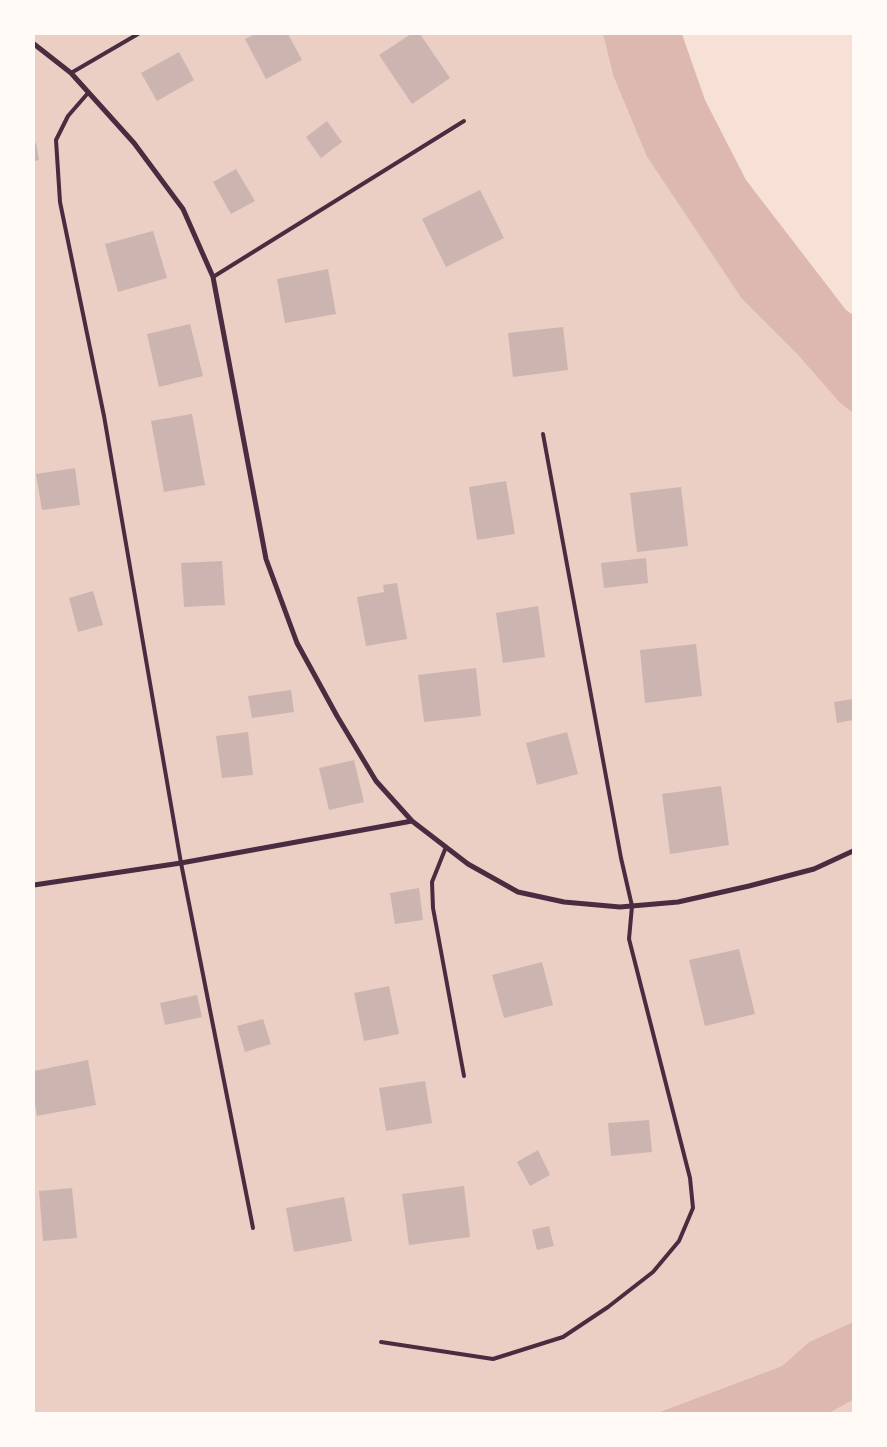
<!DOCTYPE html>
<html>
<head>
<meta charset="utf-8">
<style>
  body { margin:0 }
  #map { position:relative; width:887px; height:1447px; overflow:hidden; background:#f7e1d7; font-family:"Noto Sans",sans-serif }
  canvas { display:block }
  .frame { position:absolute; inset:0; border:35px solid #fffaf5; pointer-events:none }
</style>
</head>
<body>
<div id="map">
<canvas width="887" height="1447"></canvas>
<div class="frame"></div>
</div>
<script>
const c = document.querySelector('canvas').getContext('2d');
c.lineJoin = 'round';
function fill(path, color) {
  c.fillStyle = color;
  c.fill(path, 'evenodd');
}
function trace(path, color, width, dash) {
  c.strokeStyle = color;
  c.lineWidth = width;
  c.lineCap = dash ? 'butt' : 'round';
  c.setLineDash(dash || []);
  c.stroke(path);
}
fill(new Path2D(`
  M34,34H603L613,75L647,157L742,299L798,355L840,403L853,413V1322L809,1342L782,1366L657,1413H34Z
  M853,1400V1413H829Z`), '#ebcfc5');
fill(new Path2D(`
  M603,34H682L705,100L746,180L846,310L853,315V413L840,403L798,355L742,299L647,157L613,75Z
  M853,1322V1400L829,1413H657L782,1366L809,1342Z`), '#dcb8b0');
fill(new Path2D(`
  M255,34H288L302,60L266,79L245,39Z
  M411,34H420L450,78L412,104L379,55Z
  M179,52L194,80L157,101L141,73Z
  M327,121L342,142L321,158L306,137Z
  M36,143L39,160L34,161V144Z
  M236,169L255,201L231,214L213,182Z
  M480,190L504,238L446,267L422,219Z
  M153,231L167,278L118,292L105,244Z
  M328,269L336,314L285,323L277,279Z
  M190,324L203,376L159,387L147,334Z
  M563,327L568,370L513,377L508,333Z
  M192,414L205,485L164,492L151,421Z
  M75,468L80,505L42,510L36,474Z
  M506,481L515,534L477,540L469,487Z
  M681,487L688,546L637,552L630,493Z
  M646,558L648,583L604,588L601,563Z
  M222,561L225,605L184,607L181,563Z
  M397,583L407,639L366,646L357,597L384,592L383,585Z
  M93,591L103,625L78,632L69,598Z
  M538,606L545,657L503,663L496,613Z
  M696,644L702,696L645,703L640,650Z
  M476,668L481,716L424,722L418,675Z
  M291,690L294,712L252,718L248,696Z
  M853,699V720L837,723L834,702Z
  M248,732L253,775L222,778L216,736Z
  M567,732L578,774L537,785L526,743Z
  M354,760L364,802L329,810L319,768Z
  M721,786L729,845L670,854L662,794Z
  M419,888L423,920L395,924L390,893Z
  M739,949L755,1014L705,1026L689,960Z
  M542,962L553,1005L504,1018L492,975Z
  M389,986L399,1034L364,1041L354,993Z
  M197,995L202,1017L165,1025L160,1003Z
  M263,1019L271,1044L245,1052L237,1026Z
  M88,1060L96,1105L37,1116L34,1098V1071Z
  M425,1081L432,1123L386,1131L379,1088Z
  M649,1120L652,1152L611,1156L608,1123Z
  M538,1150L550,1175L530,1186L517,1162Z
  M464,1186L470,1237L409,1245L402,1194Z
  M72,1188L77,1238L43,1241L39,1191Z
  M344,1197L352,1241L294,1252L286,1208Z
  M549,1226L554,1246L537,1250L532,1230Z`), '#ccb4b1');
trace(new Path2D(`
  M71,73L138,34
  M88,93L68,116L56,140L60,202L104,416L181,863L253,1228
  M213,277L464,121
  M446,847L432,882L433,908L464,1076
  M381,1342L493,1359L563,1337L608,1307L653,1272L679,1241L693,1208L690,1178L629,939L632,906L621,858L543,434`), '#4a2c40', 4);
trace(new Path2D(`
  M34,44L71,73L134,143L183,209L213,277L266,559L297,643L337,716L376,781L412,821
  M34,885L181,863L412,821L468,864L518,892L564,902L620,907L678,902L749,886L814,869L853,851`), '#4a2c40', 5);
</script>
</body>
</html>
